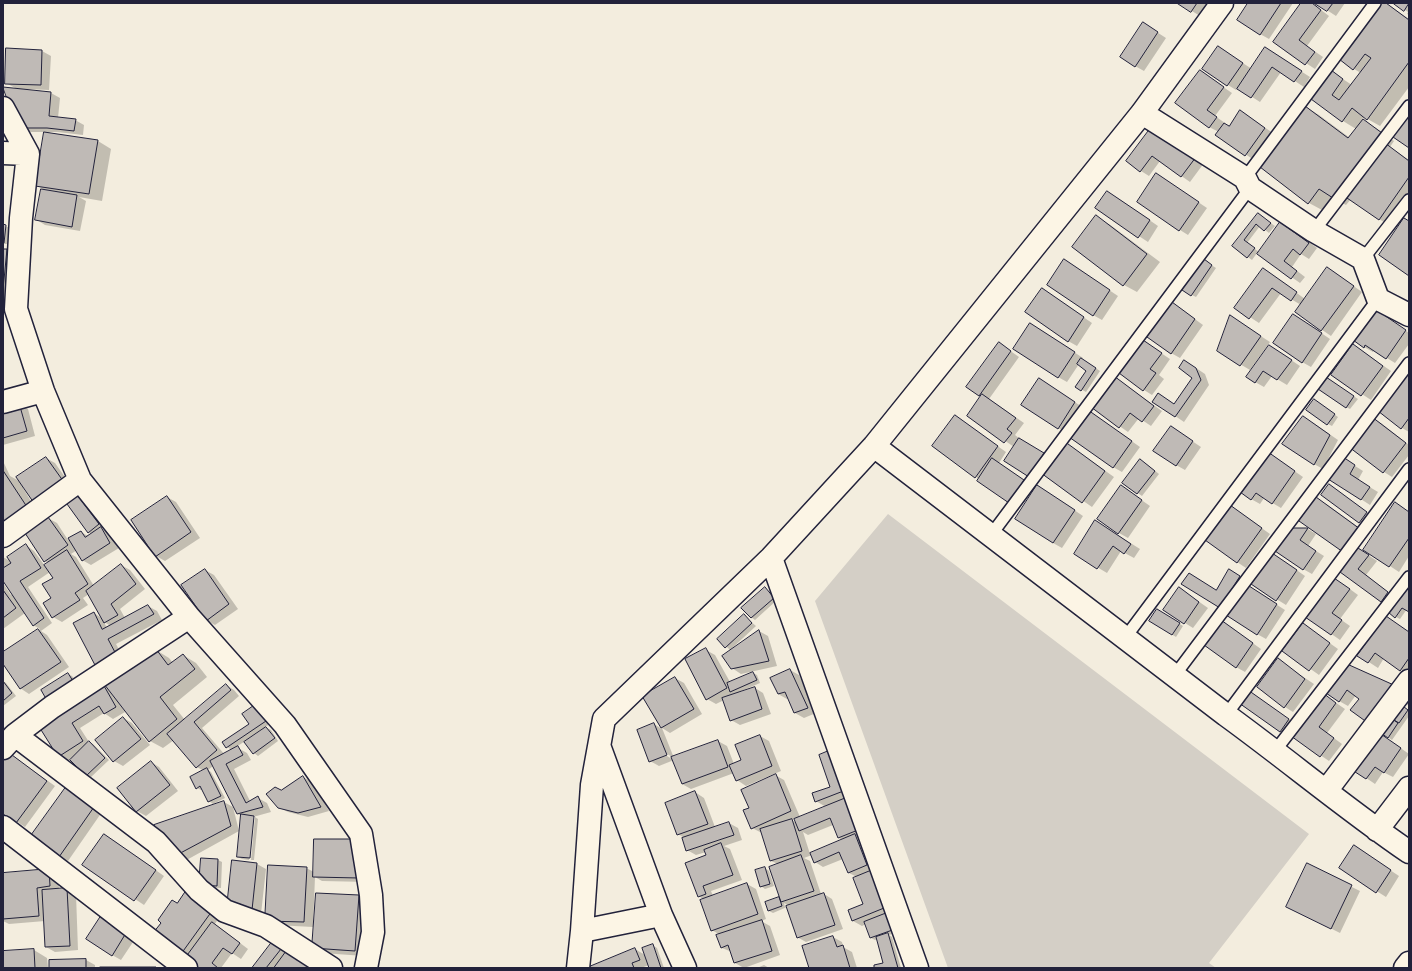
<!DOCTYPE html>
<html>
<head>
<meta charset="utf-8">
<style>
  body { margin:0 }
  #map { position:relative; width:1412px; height:971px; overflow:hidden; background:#f3edde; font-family:"Indie Flower",sans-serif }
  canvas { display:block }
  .frame { position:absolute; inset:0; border:4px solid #22223b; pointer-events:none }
</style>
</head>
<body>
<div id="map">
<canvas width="1412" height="971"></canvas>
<div class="frame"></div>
</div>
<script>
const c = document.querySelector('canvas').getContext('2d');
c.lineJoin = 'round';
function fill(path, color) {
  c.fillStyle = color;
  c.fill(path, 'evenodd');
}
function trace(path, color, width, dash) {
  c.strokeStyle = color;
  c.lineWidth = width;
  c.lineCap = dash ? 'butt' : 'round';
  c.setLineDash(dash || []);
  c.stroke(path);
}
fill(new Path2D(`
  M888,514L1309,834L1209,963L1216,968H948L815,601Z`), '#d4cfc6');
fill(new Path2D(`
  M1179,3H1209L1200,16Z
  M1249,3H1293L1269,39L1260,34Z
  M1302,3H1312L1329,16L1307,46L1323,57L1315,69L1274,42Z
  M1316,3H1345L1336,16Z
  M1382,3H1385L1396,10L1409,19V87L1380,126L1364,117L1362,120L1376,128L1394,141L1390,147L1409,160V203L1392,227L1379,219L1351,199L1346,205L1332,197L1322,210L1309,203L1306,107L1319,115L1350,138L1356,129L1343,121L1312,98L1332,72L1352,85L1361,73L1354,69Z
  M1395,3H1409V15L1407,14L1408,12Z
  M1152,29L1166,38L1144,71L1135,66Z
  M1218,47L1252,69L1274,54L1310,77L1304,87L1281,72L1260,102L1238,88L1236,90L1228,85L1203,69Z
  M7,49L42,51L51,56L49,90L28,89V91L51,93L60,98L58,118L75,120L84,125L83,135L57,132H50L49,133L98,141L111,149L102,201L79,197L86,201L80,231L45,225L37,220L46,191L36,185L45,132H28L19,127L17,89L6,83Z
  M1200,71L1232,93L1215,116L1225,123L1224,124L1230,127L1249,117L1273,133L1254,160L1217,135L1219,132L1209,127Z
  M1153,127L1204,163L1190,182L1160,161L1149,176L1141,171Z
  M1165,180L1207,208L1188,235L1180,230Z
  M1116,197L1158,226L1148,242L1096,208Z
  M1096,217L1109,224L1160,262L1137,292L1124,285L1073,247Z
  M1262,217L1275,226L1269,233L1260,226L1247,243L1259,252L1289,228L1317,248L1309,259L1301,254L1292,267L1305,277L1300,283L1257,253L1252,260L1233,246Z
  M3,225L10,228L8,244H3Z
  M3,250H6L15,255L11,304L3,303Z
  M1208,263L1216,268L1196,297L1192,295Z
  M1073,266L1118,296L1102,320L1093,315Z
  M1328,268L1362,292L1331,336L1296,312L1301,305L1281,293L1259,323L1236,308L1272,275L1305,299Z
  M1051,295L1092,323L1077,346L1068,341Z
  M1380,303L1397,314L1392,321L1409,333V344L1395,363L1374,350L1373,352L1364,347Z
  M1181,309L1203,325L1180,358L1171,353Z
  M1302,320L1330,339L1311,367L1302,362Z
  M1239,322L1270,342L1250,370L1218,351Z
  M1039,329L1083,358L1082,359L1100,371L1086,392L1077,387L1088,370L1079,364L1067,382L1058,377Z
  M999,343L1019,357L989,399L1024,423L1015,435L1020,439L1052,459L1073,448L1114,477L1092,507L1043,473L1014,447L968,415L981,397L979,395Z
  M1270,346L1300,366L1287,385L1272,376L1264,387L1255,382Z
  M1152,347L1170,359L1159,375L1164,379L1152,395L1144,390Z
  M1362,351L1391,371L1371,400L1333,375Z
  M1193,366L1205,374L1209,385L1184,422L1153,401L1158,394L1174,404L1193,377Z
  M1409,371V432L1402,428Z
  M1114,377L1162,411L1151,426L1139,418L1128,432L1092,407Z
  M1330,381L1358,399L1350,409L1346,407Z
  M1048,385L1084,408L1067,433L1058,428Z
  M1318,403L1338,417L1332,426L1328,424Z
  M19,404L28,409L35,436L3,445V409Z
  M1089,411L1140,447L1122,472L1113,467Z
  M955,416L1006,452L999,463L1032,486L1018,507L933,446Z
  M1372,418L1381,423L1409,445V455L1392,477L1384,472Z
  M1312,422L1338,440L1323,469L1314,464Z
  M1171,427L1201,447L1185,470L1176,465Z
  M46,458L55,463L74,490L24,488H23L43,521L48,518L57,523L68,540L81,532L88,536L92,534L88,532L78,497L82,500L102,527L100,528L110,534L119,548L91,565L82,560L77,550L71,554L76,557L94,586L121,565L130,570L145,589L120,609L125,618L148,606L157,611L162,620L116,644L125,661L106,671L94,613L103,619L89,594L83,598L88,605L62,622L53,617L54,578L50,572L28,587L52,623L41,631L47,635L69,667L29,694L20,688L3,663V654L40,629L33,625L25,613L3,629V583L11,595L13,594L3,579V557L12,562L26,545L34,551L45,566L49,563L45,561L26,533L3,520V461L10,476L21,482ZM104,622L111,626L107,628Z
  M1277,459L1303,477L1281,508L1264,498L1260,504L1251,499Z
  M1145,463L1159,474L1142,496L1124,483Z
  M1352,464L1363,471L1358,480L1378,492L1370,505L1330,479Z
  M1329,485L1375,518L1368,528L1322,495Z
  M1046,491L1083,516L1062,548L1053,543Z
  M1130,492L1150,506L1128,538L1119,533Z
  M167,497L176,502L200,538L165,561L156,556Z
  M1325,503L1368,534L1358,548L1377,561L1366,575L1396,598L1390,606L1381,601L1342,571L1353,557L1344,551Z
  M1239,512L1270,534L1246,568L1237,562Z
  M1409,512V556L1399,572L1364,549Z
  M1105,527L1140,549L1134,558L1121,551L1107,573L1075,554Z
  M1292,529H1308L1316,534L1308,546L1324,556L1312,574L1303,569Z
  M1281,559L1305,576L1286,605L1252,584Z
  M205,570L214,575L238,609L215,625L206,620Z
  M1229,571L1248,582L1246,585L1285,610L1266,639L1257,634L1216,591Z
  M1343,584L1358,595L1340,619L1350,626L1340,640L1307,617Z
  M765,589L769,591L777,600L755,620L751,617Z
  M1409,591V611L1407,609L1400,619L1396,617Z
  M1188,594L1208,608L1193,628L1185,623Z
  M1158,610L1183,626L1176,637L1150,621Z
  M744,616L756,626L730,650L719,639Z
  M1386,617L1409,632V675L1384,658L1378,668L1358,655Z
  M1303,624L1338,649L1319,675L1284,650Z
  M1230,627L1261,649L1245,672L1236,667Z
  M759,631L768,636L777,666L741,674L732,668Z
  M156,650L169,658L173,663L183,655L196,663L207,677L173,705L185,720L226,685L234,690L239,696L202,728L225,755L238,748L247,753L251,760L234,769L250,801L258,798L267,803L271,812L253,817L249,860L242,859L238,857L242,816L238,814L213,766L208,770L211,772L225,798L213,804L209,801L203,789L201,790L197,788L204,771L197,767L174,740L163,748L150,741L123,706L122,707L125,712L113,719L104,713L80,728L89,742L93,744L109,760L90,778L86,776L71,759L68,761L59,756L40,725L103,686L110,690Z
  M706,650L715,655L730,682L753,673L757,675L760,683L739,692V693L755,688L763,693L771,714L740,725L731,720L724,700L716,704L707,699Z
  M1278,660L1314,684L1293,712L1285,707Z
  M1347,665L1360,698L1356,695L1348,706L1339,701Z
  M790,670L799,675L816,713L804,718L795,713L789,698L787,699L778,694Z
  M68,674L72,676L80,688L54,705Z
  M675,678L684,683L702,714L670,733L662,728L674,758L718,741L727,746L734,764L742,761L760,736L769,741L781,771L746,786L737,780L734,773L691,789L682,784L674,760L659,766L650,761L654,724L662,729L643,697ZM663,751L672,757V759L662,753Z
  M3,681L6,683L16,696L3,706Z
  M1409,690V706L1402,701Z
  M1249,691L1297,725L1289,736L1280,731Z
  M1323,694L1345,709L1327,733L1342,744L1329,761L1292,736Z
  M255,706L270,724L265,727L271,730L278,741L258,756L254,753L262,731L261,730L232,750L227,747L250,724Z
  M1403,707L1409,711V716L1392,740L1379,731Z
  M123,718L132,723L150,745L123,766L114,761L97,740Z
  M3,726L19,738L7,753L17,759L55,786L25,827L3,812Z
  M1385,737L1409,754L1393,777L1383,772L1375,784L1350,767Z
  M831,751L901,931L889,935L892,937L901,968H875L885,963L877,939L875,940L871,938L866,924L862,926L853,921L864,904L857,877L849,873L843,859L823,867L815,862L812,855L804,858L810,861L821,894H824L832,899L843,929L806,942L797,937L787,907L773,913L769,911L779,898L781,900L778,864L771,861L762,833L752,828L750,808L775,775L784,780L800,817L826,807L816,801L832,787ZM795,818L797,823L791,820ZM833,825L839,838L843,840L810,854L803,832L808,835ZM784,903L789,906L785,907Z
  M151,762L159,767L178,791L146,816L137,811Z
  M303,777L312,782L329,811L308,817L288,812L278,807L281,791Z
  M66,788L102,812L68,861L59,856Z
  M695,792L704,798L715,827L729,823L738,828L742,840L724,846L730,849L742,880L711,891L713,896L747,884L756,889L766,919L761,921L770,926L780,955L744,968L735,963L732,952L722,948L720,935L712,930L704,900L699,896L708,855L706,852L696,855L687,850L683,837L678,834Z
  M224,802L233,807L239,831L183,862L174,857Z
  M255,817L258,819L254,860H251Z
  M113,840L164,876L144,905L84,865Z
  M369,846L368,882L322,881L315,877L313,927L275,925L306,868L314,872Z
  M1363,852L1399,876L1386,897L1340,868Z
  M202,859L218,860L222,862L221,888L204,887Z
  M251,863L257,864L266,869L261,914L237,912Z
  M1307,865L1360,891L1340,933L1296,911Z
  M765,868L769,871L774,886L765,889L761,886Z
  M3,874L58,875L59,890L67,889L76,894L78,950L55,952L46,947L45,921L9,924L3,921Z
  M186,892L220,916L215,924L248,949L241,959L232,953L221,968H196L181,953L177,904Z
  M317,894L359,896L368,901L364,956L322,953L313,948Z
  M110,923L135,939L121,960L112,955Z
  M833,937L842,942L843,947L852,952L857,968H810Z
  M272,943L314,968H253Z
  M652,945L657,948L664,968H650L649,965L641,968H587L635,949L645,955Z
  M34,950L47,958L48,968H3V952Z
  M86,960L95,965V968H50Z
  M764,965L769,968H757Z`), '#0003');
const building = new Path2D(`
  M1177,3H1197L1191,12Z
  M1248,3H1281L1260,35L1237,20Z
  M1301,3H1312L1321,10L1299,40L1315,52L1305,65L1273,42Z
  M1314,3H1333L1327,11Z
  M1381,3H1386L1409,20V62L1367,120L1352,108L1342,122L1311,99L1331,70L1343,79L1332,95L1339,100L1371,58L1365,54L1353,70L1339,59Z
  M1393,3H1409L1404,11Z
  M1143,22L1158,32L1135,67L1120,57Z
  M1218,46L1243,63L1227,86L1202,69Z
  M1265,47L1302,71L1294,82L1272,67L1251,98L1237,89Z
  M6,48L42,50L41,85L5,84Z
  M1200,70L1224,87L1207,110L1217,117L1209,128L1175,103Z
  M3,87L51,92L49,116L76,119L74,131L47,128H18Z
  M1305,106L1348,138L1363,119L1382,133L1333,198L1319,189L1308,204L1260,167Z
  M1240,110L1265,128L1245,156L1215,135L1224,123L1229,126Z
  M1409,115V148L1393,137Z
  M1153,125L1196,157L1181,177L1152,156L1140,172L1126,161Z
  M44,132L98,140L89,194L35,186Z
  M1385,143L1409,161V177L1379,220L1347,198Z
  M1156,173L1199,202L1179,231L1137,202Z
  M41,189L77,195L72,227L35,220Z
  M1107,191L1150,220L1138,238L1095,208Z
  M1258,213L1271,223L1264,231L1256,224L1244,240L1255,248L1247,258L1232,246Z
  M1096,215L1147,254L1123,286L1072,247Z
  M1404,218L1409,221V276L1379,255Z
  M1280,222L1309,243L1300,255L1293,249L1284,261L1297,271L1291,279L1257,254Z
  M3,224L6,225L4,243L3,242Z
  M3,249H7L3,290Z
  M1064,259L1110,290L1093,316L1047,285Z
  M1204,259L1212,265L1191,296L1182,290Z
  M1327,267L1354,286L1321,331L1295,312Z
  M1263,268L1297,292L1291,301L1272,288L1249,319L1234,308Z
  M1042,288L1084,317L1068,342L1025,312Z
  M1172,302L1195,319L1171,354L1147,337Z
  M1380,302L1389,308L1384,315L1406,330L1386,359L1365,345L1364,348L1353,340Z
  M1293,314L1322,333L1302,363L1273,343Z
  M1230,315L1261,336L1240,366L1217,351Z
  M1030,323L1075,352L1058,378L1013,349Z
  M1143,340L1162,353L1150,369L1156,373L1143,391L1119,373Z
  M999,342L1011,351L979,396L966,387Z
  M1353,344L1383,366L1361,396L1331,375Z
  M1269,345L1292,360L1277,380L1263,371L1255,383L1246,377Z
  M1081,358L1096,368L1081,391L1075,387L1086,371L1077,364Z
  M1184,360L1196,368L1201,380L1175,417L1152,402L1158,393L1174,404L1192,378L1179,368Z
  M1409,369V418L1401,429L1378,411Z
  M1114,376L1154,406L1142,422L1130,413L1119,428L1091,407Z
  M1326,377L1354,396L1346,408L1318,389Z
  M1039,378L1075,402L1058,429L1021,405Z
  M982,394L1016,418L1007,429L1012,433L1004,443L967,416Z
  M1314,399L1335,414L1327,425L1306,410Z
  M19,403L27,431L3,438V408Z
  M1088,410L1132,441L1113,468L1069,437Z
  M955,415L998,446L975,478L932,446Z
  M1303,416L1330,435L1314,465L1282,444Z
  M1372,417L1406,443L1383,473L1349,447Z
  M1171,426L1193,441L1176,466L1153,451Z
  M1019,438L1044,453L1029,477L1004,461Z
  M1064,441L1105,471L1082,503L1041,473Z
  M1268,452L1295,471L1272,504L1256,493L1251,500L1240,492Z
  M46,457L66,485L36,506L16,477Z
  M1343,457L1355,465L1350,474L1370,487L1361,500L1328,479Z
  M992,458L1024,480L1009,503L977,481Z
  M1140,459L1155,471L1137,494L1122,483Z
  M4,472L31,513L8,528L3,522V473Z
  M1329,484L1367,512L1359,523L1321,495Z
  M1037,485L1075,510L1053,543L1015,519Z
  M1121,485L1142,500L1118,534L1097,519Z
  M78,496L99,524L88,533L67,504Z
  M167,496L191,532L155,557L131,520Z
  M1316,497L1360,529L1343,552L1299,521Z
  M1395,502L1409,512V538L1389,567L1363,550Z
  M1230,505L1262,528L1237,563L1205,540Z
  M48,517L68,545L44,562L25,533Z
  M1095,520L1131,544L1124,554L1113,546L1097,569L1074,554Z
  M101,527L110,543L82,561L68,538L81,531L85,537Z
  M1291,528H1308L1300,540L1316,551L1303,570L1275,551Z
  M26,544L41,568L20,581L44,618L33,626L3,581V568L11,563L7,557Z
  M1358,548L1369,555L1358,569L1388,592L1381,602L1340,572Z
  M67,550L88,584L75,593L80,600L52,618L43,603L51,598L42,584L53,578L44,565Z
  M1272,553L1297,570L1276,601L1251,584Z
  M121,564L136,584L111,604L118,615L104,623L86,591Z
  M205,569L229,604L206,621L181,585Z
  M1229,569L1240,576L1220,608L1181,584L1189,573L1216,590Z
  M1334,578L1350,589L1332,613L1342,620L1331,635L1305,617Z
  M1246,584L1277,604L1257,635L1226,615Z
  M765,587L774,598L751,618L741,608Z
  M1179,587L1199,602L1184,624L1163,610Z
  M1405,588L1409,590V612L1402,608L1395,618L1388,612Z
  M3,590L16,608L3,618Z
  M148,605L154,614L108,639L117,656L96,667L73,623L94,612L102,629Z
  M1157,609L1180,623L1172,635L1149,621Z
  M744,614L752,623L725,648L717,639Z
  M1386,616L1409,632V658L1400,671L1375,653L1368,663L1357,656Z
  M1221,620L1253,643L1236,668L1204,645Z
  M1303,623L1330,643L1309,671L1282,651Z
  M38,629L61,662L20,689L3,664V652Z
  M759,630L769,661L731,669L722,656Z
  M706,648L727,688L706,700L685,659Z
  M156,649L168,665L183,654L195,669L160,697L177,719L149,742L104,684Z
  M1278,658L1305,679L1284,708L1257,687Z
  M1347,664L1396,686L1368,723L1350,710L1359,699L1347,690L1339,702L1326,693Z
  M790,669L808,708L794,713L785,692L778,694L770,678Z
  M753,672L757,680L730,692L727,683Z
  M68,673L76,686L49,704L41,690Z
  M675,677L694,709L661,728L642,696Z
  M3,681L12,693L3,701Z
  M103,684L116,707L104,714L99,706L72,723L83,741L58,757L38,725Z
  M226,684L231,690L194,722L217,750L196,768L167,734Z
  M755,687L762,709L730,721L722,698Z
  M1248,690L1289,719L1280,732L1239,703Z
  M1323,693L1336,703L1319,727L1334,738L1320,757L1291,736Z
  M1399,703L1408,710L1399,723L1389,717Z
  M255,705L266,721L226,748L222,742L249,724L242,714Z
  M1388,716L1398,723L1388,738L1378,731Z
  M123,717L141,739L113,762L95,740Z
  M654,723L667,755L649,762L637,730Z
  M266,727L275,738L253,754L244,742Z
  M1375,730L1401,748L1384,773L1375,767L1366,779L1349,768Z
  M760,735L772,766L736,781L729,765L741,760L735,745Z
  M718,740L728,767L682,784L671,757Z
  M89,741L105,758L86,776L70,760Z
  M238,746L243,755L226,764L246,803L258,796L263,807L237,814L210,761Z
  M831,750L846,790L815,802L812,793L830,787L819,755Z
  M8,752L47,781L16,823L3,814V760Z
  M151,761L170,785L136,812L117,788Z
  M207,768L221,796L208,802L200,786L196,789L190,777Z
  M776,774L791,811L751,829L743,810L749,808L741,790Z
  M303,776L321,807L298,813L278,808L266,794L275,787L281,790Z
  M66,787L94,807L59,857L30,837Z
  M695,791L708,824L677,835L665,803Z
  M846,798L858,830L838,838L830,818L799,831L794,819Z
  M224,801L231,826L173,857L154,825Z
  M241,814L254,816L250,858L237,857Z
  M792,819L802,851L770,861L760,829Z
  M729,822L734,835L686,851L682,838Z
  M104,834L156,870L134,901L82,865Z
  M855,834L867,865L848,873L839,852L814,863L810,853Z
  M314,839H360L359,878L313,877Z
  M721,843L733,875L703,886L706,894L698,897L685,863L706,855L704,850Z
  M1354,845L1391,870L1376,893L1339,868Z
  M801,855L814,891L781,902L769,867Z
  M201,858L218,859L217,886L199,885Z
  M232,860L257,863L252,910L227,907Z
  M1307,863L1352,885L1331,929L1286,907Z
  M268,865L307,867L304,922L265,921Z
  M765,867L770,884L760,887L755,870Z
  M49,869L50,886L37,888L39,916L3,919V873Z
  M875,869L889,906L852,921L848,910L863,904L853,878Z
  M747,883L758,914L711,931L700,900Z
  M67,888L70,946L45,947L42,890Z
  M186,891L212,911L181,954L153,933L161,923L158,920L172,900L177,903Z
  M316,893L359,895L355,951L312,948Z
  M824,893L835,925L797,938L786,906Z
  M779,897L782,906L768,911L765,902Z
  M892,911L898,928L870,938L864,922Z
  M101,916L126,933L112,956L86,939Z
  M762,920L772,951L734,963L728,945L721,948L716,935Z
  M212,922L240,943L232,954L223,948L212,963L218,968H195L184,960Z
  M888,933L898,968H874V965L883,963L876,937Z
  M833,936L837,947L843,945L850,968H809L802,946Z
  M272,942L281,949L266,968H252Z
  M653,944L661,968H649L642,948Z
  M635,948L640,960L632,963L634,968H586Z
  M34,949L35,968H3V951Z
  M288,949L311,966L309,968H274Z
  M86,959V968H49V960Z
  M100,967H156V968H100Z`);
fill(building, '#bfbab6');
trace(building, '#22223b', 1);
const lane = new Path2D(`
  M1245,178L1375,3
  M1314,231L1409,106
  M1363,259L1409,200
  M991,535L1250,188
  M1125,638L1378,299
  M1175,675L1409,363
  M1226,715L1409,469
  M1275,751L1409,577`);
const street = new Path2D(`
  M3,108L28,154L21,218L16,309L43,391L80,480
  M1142,113L1245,178L1250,188L1314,231L1363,259L1378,299L1409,315
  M3,153L28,154
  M3,402L43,391
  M874,446L1226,715C1288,760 1346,809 1409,852
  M3,536L80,480L189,617
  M771,558L917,968
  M15,735L52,707L189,617L285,725L361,834L371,895L373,932L366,968
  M3,748L15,735L156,842L199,890L225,911L266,926L331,968
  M600,748L661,915
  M1326,791L1409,681
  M3,827L186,968
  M1377,830L1409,788
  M582,931L661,915L685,968
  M578,968L582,931L592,785L604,719L771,558L874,446L1142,113L1222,3
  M1405,968L1409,963`);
trace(lane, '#22223b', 14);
trace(street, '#22223b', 25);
trace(lane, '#fcf5e5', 11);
trace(street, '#fcf5e5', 22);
</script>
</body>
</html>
